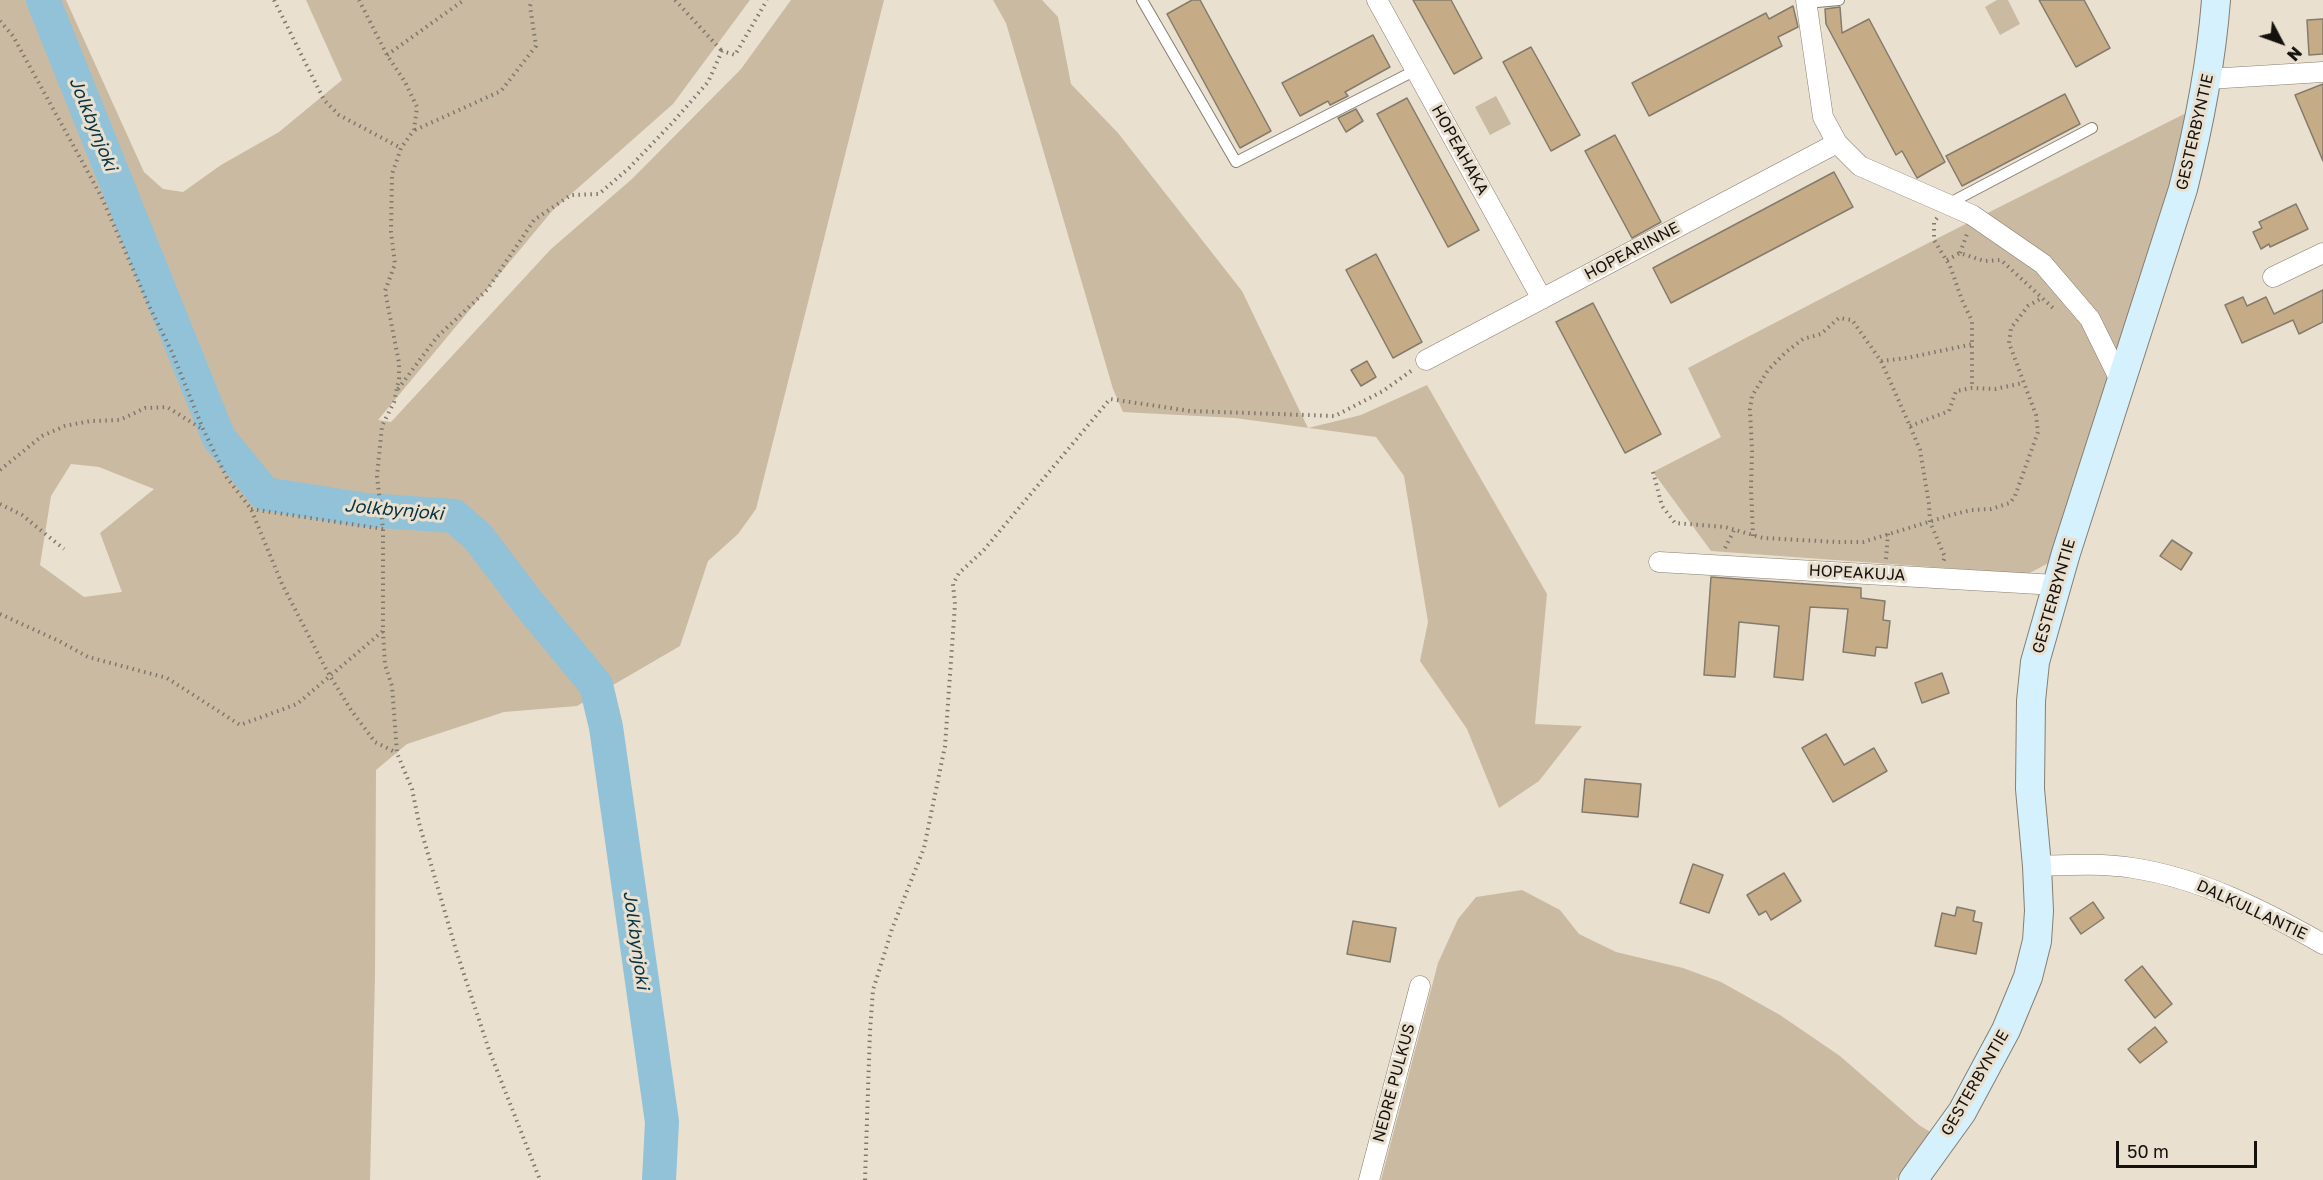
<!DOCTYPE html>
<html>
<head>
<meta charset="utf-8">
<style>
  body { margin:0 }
  #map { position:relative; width:2323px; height:1180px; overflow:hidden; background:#eae0d0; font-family:"Golos Text",sans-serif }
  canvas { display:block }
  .north { position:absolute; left:2251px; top:12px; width:60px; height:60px; -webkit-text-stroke:4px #eae0d0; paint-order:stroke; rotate:131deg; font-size:16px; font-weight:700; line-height:24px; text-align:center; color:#15110c }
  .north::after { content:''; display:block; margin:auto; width:21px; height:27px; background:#15110c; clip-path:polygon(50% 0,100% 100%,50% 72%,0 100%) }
  .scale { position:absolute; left:2116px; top:1141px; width:141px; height:27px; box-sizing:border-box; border:3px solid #15110c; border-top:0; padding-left:8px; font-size:18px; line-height:21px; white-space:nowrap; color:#15110c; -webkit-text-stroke:4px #eae0d0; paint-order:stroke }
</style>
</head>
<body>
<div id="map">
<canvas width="2323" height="1180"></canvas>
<div class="north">N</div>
<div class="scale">50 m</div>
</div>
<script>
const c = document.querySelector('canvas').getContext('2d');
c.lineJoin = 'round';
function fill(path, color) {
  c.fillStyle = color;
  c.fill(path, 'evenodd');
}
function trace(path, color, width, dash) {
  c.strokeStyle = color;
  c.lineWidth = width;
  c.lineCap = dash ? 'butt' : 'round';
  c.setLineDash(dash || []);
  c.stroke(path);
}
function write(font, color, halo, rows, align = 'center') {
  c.font = font + ' "Golos Text",sans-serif';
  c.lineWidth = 6;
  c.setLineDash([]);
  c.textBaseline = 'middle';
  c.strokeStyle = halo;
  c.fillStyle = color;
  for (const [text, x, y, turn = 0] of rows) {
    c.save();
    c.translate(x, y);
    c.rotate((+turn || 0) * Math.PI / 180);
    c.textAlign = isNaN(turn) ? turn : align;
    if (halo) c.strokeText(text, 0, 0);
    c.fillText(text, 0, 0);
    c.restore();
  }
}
fill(new Path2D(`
  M0,0H66L144,172L163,189L183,192L221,165L279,132L342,80L306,0H750L673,104L553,210L378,420L391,422L551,249L632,179L741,69L791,0H884L756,509L738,534L708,561L680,646L577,706L504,712L407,744L376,770L375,977L370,1180H0ZM71,464L99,467L154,489L100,533L122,592L84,597L40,565L51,496Z
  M993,0H1042L1058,17L1071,84L1118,133L1242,291L1308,428L1361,415L1427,385L1547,594L1535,724L1582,726L1539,781L1499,808L1467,729L1420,661L1428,622L1404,476L1376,437L1235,418L1123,412L1113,389L1006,23Z
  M1997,0H2008L2020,24L2000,35L1985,7Z
  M1496,96L1511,124L1490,135L1475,107Z
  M2194,109L2054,560L2028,574L1711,551L1653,472L1721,437L1688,368L1934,240Z
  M1522,890L1560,910L1579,934L1616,952L1683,968L1721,982L1780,1015L1840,1056L1919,1125L1932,1133L1927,1145L1896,1180H1381L1438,963L1458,919L1476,897Z`), '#cabaa2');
trace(new Path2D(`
  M43,0L219,438L265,494L366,510L454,516L478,537L529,604L596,685L606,727L662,1122L659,1180`), '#92c2d7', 34);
const building = new Path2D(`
  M1192,0H1200L1271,131L1240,148L1167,14Z
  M1413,0H1451L1482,58L1454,74Z
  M2039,0H2084L2110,48L2076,67Z
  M1793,6L1798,27L1778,37L1782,46L1649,116L1632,83L1766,13L1769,19Z
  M1840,7L1842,33L1869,19L1945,162L1917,178L1902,151L1896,155L1826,24L1825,9Z
  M2323,19V54L2309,55L2307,20Z
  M1373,35L1390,67L1345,92L1348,96L1330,105L1328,101L1300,116L1282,83Z
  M1531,47L1580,135L1551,151L1503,62Z
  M2323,84V161L2295,95Z
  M2065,94L2080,124L1962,186L1946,156Z
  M1407,98L1479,230L1448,247L1377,114Z
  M1356,109L1363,121L1346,132L1338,118Z
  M1615,135L1661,222L1632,238L1585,151Z
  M1834,172L1853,207L1671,303L1653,268Z
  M2296,204L2308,229L2270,247L2269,244L2261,249L2253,232L2262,228L2259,222Z
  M1376,254L1422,342L1393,358L1346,270Z
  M2323,290V322L2299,334L2293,320L2242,343L2225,305L2243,297L2247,306L2266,297L2274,314Z
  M1593,303L1661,434L1625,453L1556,322Z
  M1367,361L1376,377L1361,386L1351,370Z
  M2172,540L2192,553L2181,570L2160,556Z
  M1711,577L1861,588V598L1885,601L1883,620L1890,621L1887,648L1876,647L1875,656L1843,652L1848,609L1810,607L1803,680L1774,677L1779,626L1739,622L1735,677L1704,675Z
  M1942,673L1949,693L1922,703L1915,683Z
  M1826,734L1844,765L1874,748L1887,771L1833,802L1802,748Z
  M1585,779L1641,784L1638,817L1582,812Z
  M1693,864L1723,875L1709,913L1680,903Z
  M1784,873L1801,901L1771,920L1766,911L1759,915L1747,895Z
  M2093,902L2104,918L2081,934L2070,918Z
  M1957,907L1975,911L1973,921L1982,923L1976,954L1935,946L1942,913L1955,916Z
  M1353,921L1396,928L1390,962L1347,954Z
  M2142,966L2172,1004L2155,1018L2125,980Z
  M2155,1027L2167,1042L2140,1063L2128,1049Z`);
fill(building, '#c5ac87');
trace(building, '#847b6c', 1.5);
const lane = new Path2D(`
  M1142,0L1236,162L1416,70
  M1806,3L1839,0
  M1946,205L2092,128`);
const street = new Path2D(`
  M1377,0L1542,299
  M1806,0L1823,117L1837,143L1860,166L1972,215L2043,264L2090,319L2121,382
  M2208,79L2323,72
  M2273,277L2323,253
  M1426,360L1837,143
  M1659,562L2056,585
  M2037,866C2069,865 2101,863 2133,868C2200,878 2265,911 2323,944
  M1369,1180L1420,986`);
const secondary = new Path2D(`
  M1913,1180L1962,1112L2006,1030L2028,977L2037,941L2039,911L2037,866L2030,789L2031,701L2035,662L2066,553L2183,189C2199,126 2211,65 2216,0`);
trace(lane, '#877e70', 12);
trace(street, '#877e70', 21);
trace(secondary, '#877e70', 30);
trace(new Path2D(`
  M274,0L324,100L339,115L401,148
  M675,0L722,51
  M0,21L13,36L101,196L149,306L172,352L203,429L227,478L251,509L282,584L327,671L351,710L375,742L397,753
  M387,55L464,0
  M415,130L501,91L536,46L530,6L532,0
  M1937,218L1934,222V240L1950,266L1962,300L1972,321V388
  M1960,253L1967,234
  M1947,260L1960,253L1984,261L2001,260L2053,308
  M1881,361L1907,358L1973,344
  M398,389L437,337L487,290L534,220L571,195L599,194L629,168L673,122L708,82L722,51L735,55L767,0
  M1910,426L1949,411L1956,391L1972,388L1995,389L2023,383
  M0,470L42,436L65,426L90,421L120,420L145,408L167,407L202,429
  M1653,472L1662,506L1675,523L1725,527L1763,538L1837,542H1863L1951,515L1971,510L1991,509L2010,503L2015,496L2038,432L2036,415L2009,343L2011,328L2028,306L2042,298
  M0,504L22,515L64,549
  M251,509L383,529
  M1753,536L1751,489L1752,451L1750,409L1752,396L1768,370L1786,352L1803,339L1821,334L1839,318L1852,320L1881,361L1910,426L1920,450L1929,504L1930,522L1945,557L1943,562
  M1725,548L1734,530
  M1886,559L1888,533
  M0,614L59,641L88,657L167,678L240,725L297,704L383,631V529L377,476L382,426L394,402L399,379V363L385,291L395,264L391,232L392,174L401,148L414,130L417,107L405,82L387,55L359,0
  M383,631L385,665L392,686L397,753L412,789L419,823L456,950L489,1050L540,1180
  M865,1180L870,1031L873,990L892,929L924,848L945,746L955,604L953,584L959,573L983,551L1110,399L1190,411L1335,416L1383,391L1411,371`), '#7f786d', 4, [1.5, 4.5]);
trace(lane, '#fff', 10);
trace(street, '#fff', 20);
trace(secondary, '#d4f1fd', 28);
write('16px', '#15110c', '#eae0d0', [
  ["GESTERBYNTIE",2195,132,-77],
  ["HOPEAHAKA",1460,150,61],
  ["HOPEARINNE",1632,251,-28],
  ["HOPEAKUJA",1857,573,3],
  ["GESTERBYNTIE",2054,596,-74],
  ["DALKULLANTIE",2252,910,25],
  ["NEDRE PULKUS",1394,1083,-75],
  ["GESTERBYNTIE",1975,1083,-60]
]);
write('italic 18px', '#063342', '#eae0d0', [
  ["Jolkbynjoki",93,124,68],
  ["Jolkbynjoki",394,510,5],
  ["Jolkbynjoki",636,940,82]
]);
</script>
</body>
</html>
